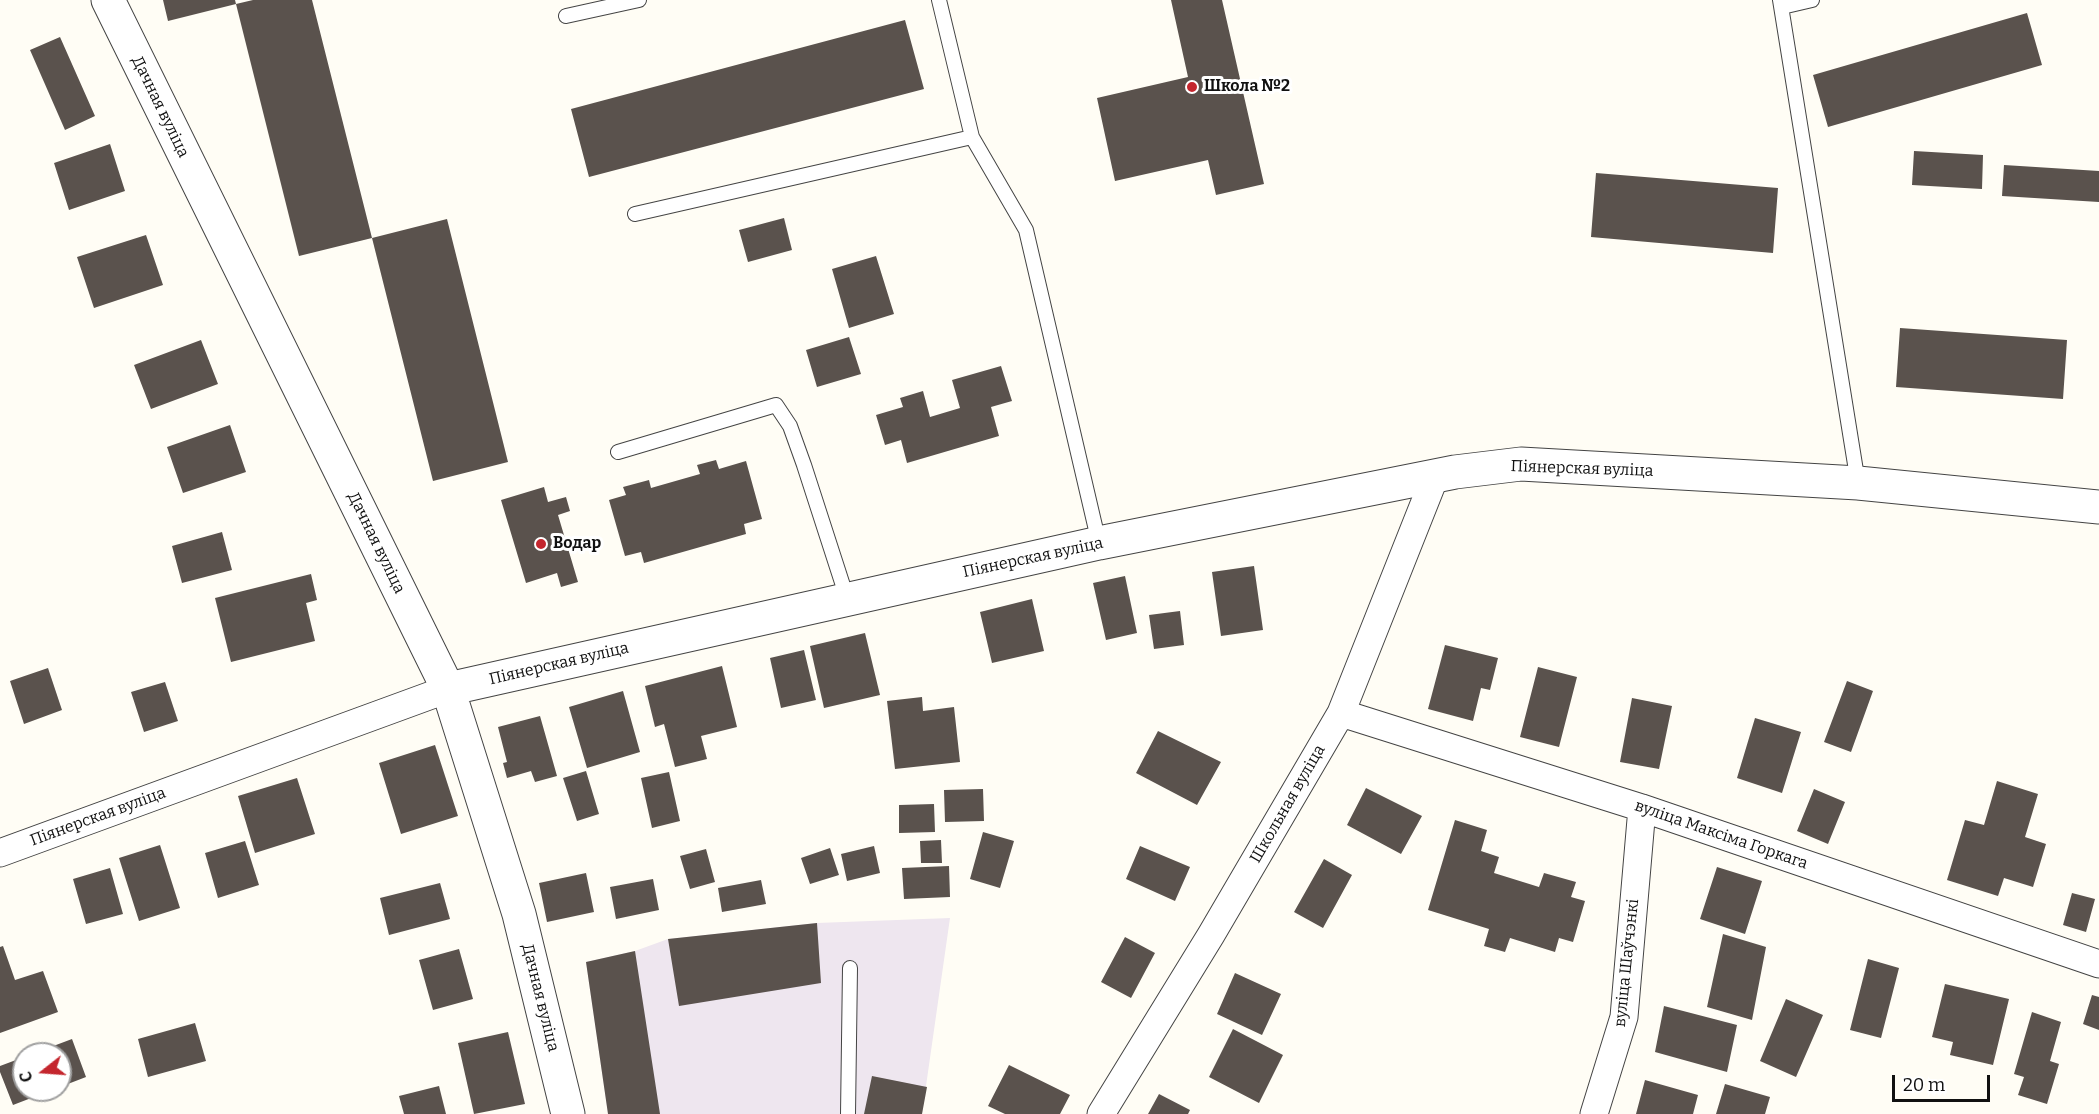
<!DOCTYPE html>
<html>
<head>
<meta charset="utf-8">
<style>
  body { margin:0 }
  #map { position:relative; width:2099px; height:1114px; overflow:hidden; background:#fffdf5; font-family:Bitter,serif }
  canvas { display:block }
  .north { position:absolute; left:12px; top:1042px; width:60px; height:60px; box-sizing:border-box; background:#fff; border:2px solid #a0a0a0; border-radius:50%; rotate:253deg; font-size:16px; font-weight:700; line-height:24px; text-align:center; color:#111 }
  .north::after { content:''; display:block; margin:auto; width:21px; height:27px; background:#c4262e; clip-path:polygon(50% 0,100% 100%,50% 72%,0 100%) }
  .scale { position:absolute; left:1892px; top:1075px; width:98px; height:27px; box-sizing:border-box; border:3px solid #111; border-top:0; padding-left:8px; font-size:18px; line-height:21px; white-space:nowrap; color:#111; -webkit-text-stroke:4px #fff; paint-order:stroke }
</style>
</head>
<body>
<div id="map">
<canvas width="2099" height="1114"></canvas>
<div class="north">С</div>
<div class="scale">20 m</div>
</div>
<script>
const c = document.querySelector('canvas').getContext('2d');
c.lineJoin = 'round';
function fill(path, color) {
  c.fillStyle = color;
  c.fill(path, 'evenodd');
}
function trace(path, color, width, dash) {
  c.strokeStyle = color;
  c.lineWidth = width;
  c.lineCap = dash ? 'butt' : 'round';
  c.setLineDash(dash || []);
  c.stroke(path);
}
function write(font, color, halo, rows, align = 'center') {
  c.font = font + ' Bitter,serif';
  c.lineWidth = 6;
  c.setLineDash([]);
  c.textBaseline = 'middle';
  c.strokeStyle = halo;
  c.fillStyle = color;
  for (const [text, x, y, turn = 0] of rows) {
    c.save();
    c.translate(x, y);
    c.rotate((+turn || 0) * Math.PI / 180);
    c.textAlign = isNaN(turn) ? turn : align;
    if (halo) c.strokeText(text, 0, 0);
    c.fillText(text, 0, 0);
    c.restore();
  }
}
fill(new Path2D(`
  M950,918L922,1114H608L586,962L635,951L668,939L817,923Z`), '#eee6ef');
fill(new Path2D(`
  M163,0H235L236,4L168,21Z
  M253,0H312L372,238L299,256L236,4Z
  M1171,0H1222L1264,184L1216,195L1208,160L1115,181L1097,98L1188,77Z
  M2027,13L2042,65L1828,127L1813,75Z
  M905,20L924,89L589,177L571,109Z
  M60,37L95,116L65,130L30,50Z
  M110,144L125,191L69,210L54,163Z
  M1914,151L1983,155L1982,189L1912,185Z
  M2004,165L2099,171V202L2002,196Z
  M1596,173L1778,188L1773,253L1591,237Z
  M784,218L792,250L748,262L739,230Z
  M447,219L508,462L433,481L372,238Z
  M146,235L163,285L94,308L77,257Z
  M876,256L894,314L849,328L832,269Z
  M1900,328L2067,340L2063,399L1896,387Z
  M849,337L861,374L817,387L806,350Z
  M201,340L218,384L151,409L134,365Z
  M1001,366L1012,401L991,407L999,436L907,463L901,440L885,445L876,415L903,407L900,398L923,391L930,417L960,408L952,380Z
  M230,425L246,472L183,493L167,447Z
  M716,460L719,469L746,461L762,519L744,524L746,534L644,563L641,552L625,556L609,500L626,495L623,487L649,480L651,488L700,474L697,465Z
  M544,487L548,502L566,497L570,511L558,515L578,582L561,587L557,573L526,583L501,500Z
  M222,532L232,570L182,583L172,546Z
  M1254,566L1263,630L1221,636L1212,572Z
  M311,574L317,600L306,603L315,641L231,662L215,598Z
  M1125,576L1137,633L1106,640L1093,583Z
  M1032,599L1044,651L992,663L980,612Z
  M1180,611L1184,645L1154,649L1149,615Z
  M865,633L880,695L824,708L810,646Z
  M1445,645L1498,658L1490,690L1481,688L1473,721L1428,709Z
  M804,650L816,700L781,708L770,658Z
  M722,666L737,727L701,736L707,759L675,767L664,724L655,727L645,686Z
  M1538,667L1577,677L1559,747L1520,737Z
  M48,668L62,710L24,724L10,681Z
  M1847,681L1873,691L1851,752L1824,742Z
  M165,682L178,721L144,732L131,692Z
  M623,691L640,752L587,768L569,707Z
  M922,697L923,711L954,707L960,762L895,769L887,701Z
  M1632,698L1672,706L1659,769L1620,762Z
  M540,716L557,776L535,782L531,771L507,778L503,763L507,762L498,727Z
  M1755,718L1801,732L1782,793L1737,778Z
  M1158,731L1221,762L1197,805L1136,773Z
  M435,745L458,816L401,834L379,763Z
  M586,771L599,814L577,821L563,778Z
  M669,772L680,821L652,828L641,778Z
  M297,778L315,834L255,853L238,796Z
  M1997,781L2038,794L2025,837L2046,844L2033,887L2004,878L1998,896L1947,880L1965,820L1984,825Z
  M1366,788L1422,816L1401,854L1347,825Z
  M983,789L984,821L945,822L944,790Z
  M1814,789L1845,802L1828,844L1797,831Z
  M934,804L935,832L899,833V805Z
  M1455,820L1487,830L1481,851L1499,857L1494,873L1539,887L1544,873L1576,882L1571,897L1585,901L1573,942L1559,938L1555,952L1510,938L1505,952L1484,946L1489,929L1428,910Z
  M983,832L1014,841L1000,888L970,879Z
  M941,840L942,863H921L920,841Z
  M245,841L259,885L218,898L205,853Z
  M160,845L180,908L139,921L119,858Z
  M874,846L880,873L847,881L841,854Z
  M1140,846L1190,867L1175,901L1126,879Z
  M830,848L839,875L810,884L801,858Z
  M706,849L715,882L690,889L680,856Z
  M1324,859L1352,875L1323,928L1294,912Z
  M949,866L950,897L904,899L902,868Z
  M1717,867L1762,881L1745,934L1700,919Z
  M110,868L123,914L86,924L73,879Z
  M586,873L594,912L547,922L539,883Z
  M653,879L659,910L616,919L610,887Z
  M761,880L766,904L722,912L718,888Z
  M440,883L450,919L389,935L380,898Z
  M2072,893L2095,899L2086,932L2063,925Z
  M817,923L821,983L679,1006L668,939Z
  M1723,934L1766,947L1752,1020L1707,1007Z
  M1125,937L1155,953L1131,998L1101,982Z
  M3,946L15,980L43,971L58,1012L0,1033V947Z
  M459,949L473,999L433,1010L419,960Z
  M635,951L660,1114H608L586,962Z
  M1868,959L1899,968L1881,1038L1850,1030Z
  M1235,973L1281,994L1262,1035L1217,1014Z
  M1945,984L2009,999L1993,1065L1950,1055L1953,1042L1932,1037Z
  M2092,995L2099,997V1030L2083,1024Z
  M1786,999L1823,1015L1796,1077L1760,1061Z
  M1664,1006L1737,1025L1727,1072L1655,1052Z
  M2032,1012L2061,1022L2050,1061L2059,1064L2047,1104L2018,1095L2024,1077L2014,1074Z
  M195,1023L206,1061L148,1077L138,1039Z
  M1233,1029L1283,1055L1259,1103L1209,1077Z
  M508,1032L525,1104L474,1114L458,1043Z
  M72,1039L86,1077L60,1087V1054H32Z
  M24,1057V1090H52L13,1105L0,1072V1066Z
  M1009,1065L1070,1095L1060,1114H1005L988,1106Z
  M872,1076L927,1087L922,1114H864Z
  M1645,1080L1698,1095L1693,1114H1636Z
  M1725,1084L1770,1097L1765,1114H1716Z
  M439,1086L446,1114H404L399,1096Z
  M1159,1094L1190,1110L1188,1114H1148Z`), '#5a524d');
const service = new Path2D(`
  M939,0L972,137L1026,230L1099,543
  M1780,0L1858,483
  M1782,7L1812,0
  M566,16L639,0
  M635,214L972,137
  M618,452L776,405L790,426L804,465L847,598
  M848,1114L850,968`);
const minor = new Path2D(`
  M1341,713L1642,808L2099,964
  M0,853L448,689
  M1101,1114L1211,935L1341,713L1436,474
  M1594,1114L1624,1017L1642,808`);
const tertiary = new Path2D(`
  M108,0L448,689L519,914L568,1114
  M448,689L1099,543L1455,472L1521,464L1858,483L2099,507`);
trace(service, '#444', 16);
trace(minor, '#444', 29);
trace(tertiary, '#444', 35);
trace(service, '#fff', 14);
trace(minor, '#fff', 27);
trace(tertiary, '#fff', 33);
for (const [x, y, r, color] of [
  [1192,87,6,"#c4262e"],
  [541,544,6,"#c4262e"]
]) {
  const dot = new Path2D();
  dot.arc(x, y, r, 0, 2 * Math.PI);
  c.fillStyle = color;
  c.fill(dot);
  trace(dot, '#fff', 2);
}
write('bold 16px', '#111', '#fff', [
  ["Школа №2",1204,87],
  ["Водар",553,544]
], 'left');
write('16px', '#111', '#fff', [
  ["Дачная вуліца",160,107,64],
  ["Піянерская вуліца",1582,469,2],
  ["Дачная вуліца",376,543,64],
  ["Піянерская вуліца",1033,558,-12],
  ["Піянерская вуліца",559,664,-13],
  ["Школьная вуліца",1288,804,-60],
  ["Піянерская вуліца",98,817,-20],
  ["вуліца Максіма Горкага",1721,835,19],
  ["вуліца Шаўчэнкі",1627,963,-84],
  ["Дачная вуліца",540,998,76]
]);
</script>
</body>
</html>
